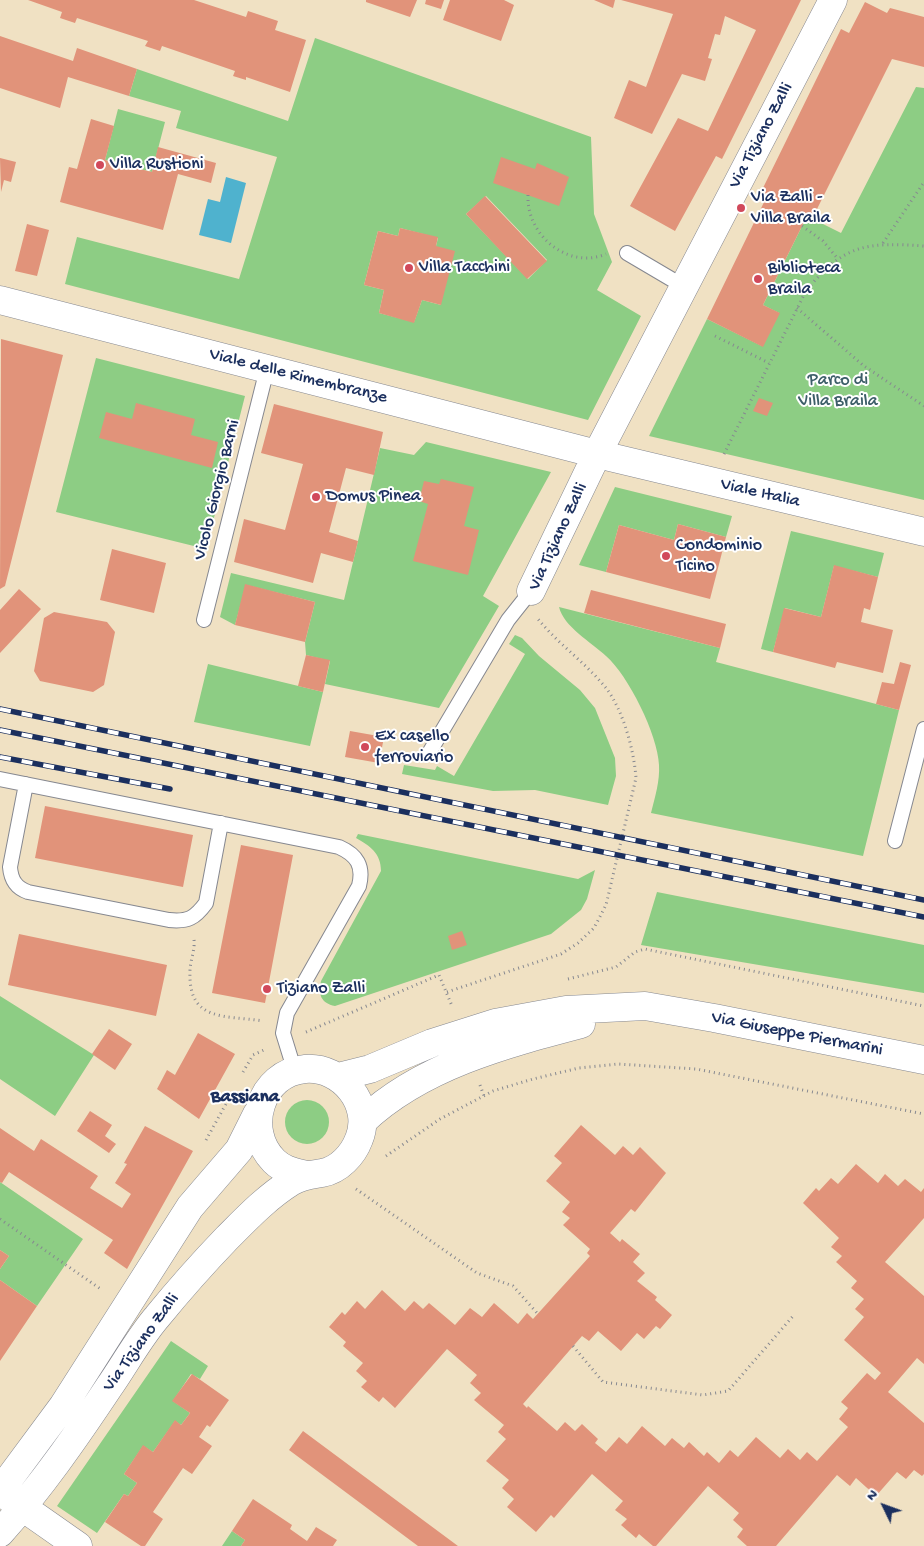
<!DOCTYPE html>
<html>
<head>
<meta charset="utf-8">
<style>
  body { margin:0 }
  #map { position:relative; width:924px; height:1546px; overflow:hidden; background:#f0e1c3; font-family:"Gochi Hand",sans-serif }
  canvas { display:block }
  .north { position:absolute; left:859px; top:1481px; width:50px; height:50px; -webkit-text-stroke:4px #fff; paint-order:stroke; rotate:312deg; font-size:14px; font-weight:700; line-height:20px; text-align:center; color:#1b2f5e }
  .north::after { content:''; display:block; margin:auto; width:18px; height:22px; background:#1b2f5e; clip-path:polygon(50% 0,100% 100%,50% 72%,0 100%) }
</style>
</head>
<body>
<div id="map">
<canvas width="924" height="1546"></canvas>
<div class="north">N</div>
</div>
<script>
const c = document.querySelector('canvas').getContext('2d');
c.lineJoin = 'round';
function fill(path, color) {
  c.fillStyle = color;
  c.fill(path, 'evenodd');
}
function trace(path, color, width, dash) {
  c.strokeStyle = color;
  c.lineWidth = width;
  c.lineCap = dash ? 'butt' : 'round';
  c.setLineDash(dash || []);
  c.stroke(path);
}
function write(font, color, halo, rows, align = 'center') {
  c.font = font + ' "Gochi Hand",sans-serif';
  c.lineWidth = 4;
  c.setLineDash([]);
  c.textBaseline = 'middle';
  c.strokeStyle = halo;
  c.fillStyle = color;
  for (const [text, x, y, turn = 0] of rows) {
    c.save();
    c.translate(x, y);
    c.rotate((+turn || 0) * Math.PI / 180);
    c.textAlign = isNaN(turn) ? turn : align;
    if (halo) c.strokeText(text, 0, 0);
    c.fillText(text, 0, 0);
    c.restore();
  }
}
fill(new Path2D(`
  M315,38L591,137L594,214L612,262L597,290L641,316L588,420L65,284L77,237L239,279L277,157L176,128L181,111L129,96L137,69L288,121ZM486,196L547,260L528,279L466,214ZM400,228L438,238L436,246L441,305L422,300L414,322L379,313L384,290L364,285L378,231L398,236Z
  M916,87L924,88V500L649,436L707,319L762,346L779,313L763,305L807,216L841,233Z
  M118,109L165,122L152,172L105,160Z
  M96,358L245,396L206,549L56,512Z
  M426,442L551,472L483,596L499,606L439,708L325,684L330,661L306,655L305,642L315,602L246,585L235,625L220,617L231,573L344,600L380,448L414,455Z
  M615,487L732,516L726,537L678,524L674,540L619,525L606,572L579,565Z
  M791,531L884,553L878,577L834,566L821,617L785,608L773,652L761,649Z
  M559,607L720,648L716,662L899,710L863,856L651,813C655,797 660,781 659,765C658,735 628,675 606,656C591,642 564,627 559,607Z
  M515,635L522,638L539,656L580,690L595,708L615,758L616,776L608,805L535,790L493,791L402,774L404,765L435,770L437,766L454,776L525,654L509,644Z
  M208,664L323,692L310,746L194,722Z
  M358,834L578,879L595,870L587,899L581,910L551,934L335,1006C321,1003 318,995 321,981L381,871C381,853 370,846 356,838Z
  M657,892L924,945V993L641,945Z
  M0,996L94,1055L55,1116L0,1079Z
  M285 1122a22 22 0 1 1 44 0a22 22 0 1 1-44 0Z
  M0,1182L83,1239L37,1306L0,1280V1269L9,1256L0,1250Z
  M171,1341L208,1366L200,1379L191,1374L173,1401L190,1413L181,1425L175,1421L153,1452L143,1446L124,1474L137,1483L128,1496L124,1494L97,1533L57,1506Z
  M232,1531L245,1540L241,1546H222Z`), '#8dcd84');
fill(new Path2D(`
  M226,177L246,183L231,243L199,235L208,199L220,202Z`), '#4fb2ce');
fill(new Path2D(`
  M28,0H194L246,17L248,11L278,21L275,30L306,40L290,92L246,77V80L233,76L235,71L162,46L160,51L145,46L148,41L77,18L75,23L60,18L62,12Z
  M366,0H417L410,17L366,2Z
  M426,0H444L441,9L425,4Z
  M450,0H504L514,5L501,41L443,20Z
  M594,0H615L613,8Z
  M621,0H801L722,159L716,156L675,231L630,206L678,118L708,131L756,30L725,16L720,35L715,34L708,58L712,59L705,81L682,74L652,134L614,118L629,80L646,87L673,14Z
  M865,2L887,13L890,8L924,17V67L892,59L812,219L807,216L763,305L780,313L763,347L707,319L767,196L761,192L841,29L849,33Z
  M0,36L73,61L77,48L137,69L129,96L68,77L60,108L0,88Z
  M91,119L114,126L105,160L152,172L158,147L216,163L211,183L178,174L163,230L60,202L69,167L77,169Z
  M501,157L535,169L537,163L569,177L559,206L493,183Z
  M0,158L16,162L11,182L4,180L1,192Z
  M485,196L547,261L527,279L466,214Z
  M27,224L49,230L37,276L15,271Z
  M400,228L438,237L436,246L455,251L441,305L422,300L414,323L379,313L384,290L364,285L378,231L398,236Z
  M1,339L63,355L5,586L0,589Z
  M759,398L773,403L767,416L753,411Z
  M136,403L195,419L191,435L218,442L212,468L99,438L106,412L132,419Z
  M274,404L383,432L374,475L346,468L329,532L358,541L353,562L321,553L313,583L234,562L244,519L285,530L303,464L261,453Z
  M441,479L474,487L464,526L479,530L468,575L413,561L428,504L419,501L424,481L439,484Z
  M678,524L726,537L710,599L606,572L619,525L674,540Z
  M112,549L166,563L154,613L100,600Z
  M834,565L878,577L870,610L864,608L861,622L893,630L883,673L837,662L835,668L773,652L784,608L821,617Z
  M245,584L315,602L305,642L235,625Z
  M19,589L41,609L0,653V610Z
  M591,590L726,624L720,648L584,613Z
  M54,612L107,622L115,632L104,685L93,692L40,681L34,671L44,618Z
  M306,655L330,660L323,692L298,686Z
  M900,662L911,665L899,710L876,704L882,682L894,684Z
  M350,731L384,737L379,763L345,757Z
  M45,806L193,835L183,887L35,858Z
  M241,845L293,855L265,1003L212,993Z
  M462,931L467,945L452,950L448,936Z
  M19,934L167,965L156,1016L8,985Z
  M109,1029L132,1044L115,1070L92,1054Z
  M198,1033L235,1054L199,1119L157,1089L167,1070L175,1075L176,1073Z
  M90,1111L112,1125L105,1136L116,1144L109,1153L77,1131Z
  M581,1125L615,1155L623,1146L633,1155L640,1147L666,1173L635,1212L631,1209L610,1233L620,1242L622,1239L640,1254L633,1262L645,1273L637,1281L657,1297L655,1300L672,1315L660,1329L656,1326L644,1339L637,1333L621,1351L598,1331L589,1341L582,1336L523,1404L527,1408L528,1406L557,1431L565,1422L575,1431L582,1424L598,1439L595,1443L606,1452L619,1437L627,1444L642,1426L665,1446L672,1438L684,1448L689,1442L704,1456L707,1452L719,1463L730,1450L738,1457L756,1437L780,1458L788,1449L800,1460L807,1452L817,1461L848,1427L839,1419L848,1408L841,1402L867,1373L875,1380L881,1373L844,1340L864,1317L855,1309L864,1299L851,1288L857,1281L836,1262L842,1256L831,1247L839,1238L803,1203L816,1188L819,1191L831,1178L838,1184L856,1164L878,1183L885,1174L898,1186L905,1179L921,1192L924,1188V1218L885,1262L924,1296V1364L917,1358L888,1392L924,1423V1474L922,1476L914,1470L906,1479L897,1472L876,1496L856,1478L850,1486L837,1475L776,1546H747L737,1537L743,1529L733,1520L739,1513L708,1486L656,1546H653L639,1534L636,1538L621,1525L627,1519L615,1510L623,1501L592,1474L554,1518L551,1515L536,1532L507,1507L514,1499L502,1488L509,1480L486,1461L506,1439L498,1432L504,1425L474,1400L481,1393L470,1383L477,1375L447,1349L395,1408L383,1397L379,1402L361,1387L367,1381L356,1371L363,1363L343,1346L346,1342L329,1327L342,1312L345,1315L357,1301L365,1309L382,1290L405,1311L414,1301L423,1309L429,1303L455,1325L470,1308L482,1317L494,1303L518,1324L527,1313L533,1319L590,1256L587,1253L590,1249L563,1225L570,1218L562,1212L570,1202L546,1181L562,1163L554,1156Z
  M145,1126L193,1151L127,1269L104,1253L113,1240L9,1172L2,1183L0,1182V1128L34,1151L41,1139L98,1176L90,1188L122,1208L131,1194L115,1183L127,1164L124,1163Z
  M0,1250L9,1256L0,1269Z
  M0,1280L37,1306L0,1361Z
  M192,1374L229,1400L210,1427L207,1425L199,1437L212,1446L192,1474L183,1468L153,1512L163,1519L145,1546H141L105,1522L124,1494L128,1496L137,1483L124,1474L143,1445L153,1452L175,1420L181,1425L190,1413L172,1401Z
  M303,1431L400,1503L458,1546H418L289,1450Z
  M253,1499L292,1525L290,1529L307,1541L316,1527L337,1540L333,1546H241L245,1540L232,1531Z`), '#e1937a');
const lane = new Path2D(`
  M627,253L683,286
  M204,620L267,369
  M429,753L508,620L531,591
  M0,779L339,847C357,855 364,866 359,886L287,1013L283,1033L295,1072
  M26,784L10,867C11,880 16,888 28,892L169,920C188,922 195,918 206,903L221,823
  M895,841L924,729`);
const street = new Path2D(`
  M0,300L597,454L924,532
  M531,591L597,454L833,0
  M338,1077L370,1069L432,1043L495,1023L566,1010L645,1006L714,1018L924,1060
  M363,1121C421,1066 505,1044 581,1024
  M0,1491L63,1406L190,1207L239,1150L257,1114
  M8,1497L78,1546
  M0,1533C41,1487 75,1438 109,1387C125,1364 139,1338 157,1317C179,1290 203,1263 227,1238C247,1218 267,1197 291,1182C301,1176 311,1175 322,1173C339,1170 353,1155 359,1139C373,1105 342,1066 305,1069C260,1073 243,1130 274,1161C283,1170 294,1172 306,1175`);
trace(lane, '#868890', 16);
trace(street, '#868890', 29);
trace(new Path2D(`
  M528,195C526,235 568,270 606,254
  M802,226L823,241L838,259
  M883,243L924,182
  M797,308L864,366L924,406
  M715,336L769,363
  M724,454L806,291C844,244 866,242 924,246
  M194,940C195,951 190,961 190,971C188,1022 224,1015 263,1021
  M568,979L616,967L635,952L645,949L924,1006
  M447,992L561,954L578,943L594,928L606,905L636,778C634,750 623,710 606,688C586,663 558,644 538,619
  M306,1032L439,975L452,1006
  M243,1072L253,1055L266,1049
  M480,1085L484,1096
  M206,1140L232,1093
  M386,1156L440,1119L493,1091L533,1079L579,1068L618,1064L696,1069L924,1114
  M356,1189L477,1273L513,1286L538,1314
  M0,1219L102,1290
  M573,1346L603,1382L703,1395L728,1391L794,1315`), '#868890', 3, [1, 4]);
trace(lane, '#fff', 14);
trace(street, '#fff', 28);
const rail = new Path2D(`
  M0,709L924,900
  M0,730L924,917
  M0,757L170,789`);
trace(rail, '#1b2f5e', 5.5);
trace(rail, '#fff', 4, [11]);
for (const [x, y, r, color] of [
  [100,165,5,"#d1495b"],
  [741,208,5,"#d1495b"],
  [409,268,5,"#d1495b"],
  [758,279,5,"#d1495b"],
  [316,497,5,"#d1495b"],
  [666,556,5,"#d1495b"],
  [365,747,5,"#d1495b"],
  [267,989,5,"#d1495b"]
]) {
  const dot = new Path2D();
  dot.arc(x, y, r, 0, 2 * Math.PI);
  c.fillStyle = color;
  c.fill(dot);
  trace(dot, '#fff', 2);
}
write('18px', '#1b2f5e', '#fff', [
  ["Via Tiziano Zalli",762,136,-62],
  ["Viale delle Rimembranze",298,377,14],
  ["Vicolo Giorgio Barni",218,490,-76],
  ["Viale Italia",760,494,13],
  ["Via Tiziano Zalli",559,537,-65],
  ["Via Giuseppe Piermarini",797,1035,11],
  ["Via Tiziano Zalli",142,1343,-54]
]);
write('18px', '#1b2f5e', '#fff', [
  ["Villa Rustioni",110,165],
  ["Via Zalli -",751,198],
  ["Villa Braila",751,219],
  ["Villa Tacchini",419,268],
  ["Biblioteca",768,269],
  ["Braila",768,290],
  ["Domus Pinea",326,497],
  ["Condominio",676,546],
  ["Ticino",676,567],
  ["Ex casello",375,737],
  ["ferroviario",375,758],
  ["Tiziano Zalli",277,989]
], 'left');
write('18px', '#3d5e69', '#fff', [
  ["Parco di",838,381],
  ["Villa Braila",838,402]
]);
write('bold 19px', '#1b2f5e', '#fff', [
  ["Bassiana",245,1098]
]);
</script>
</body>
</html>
